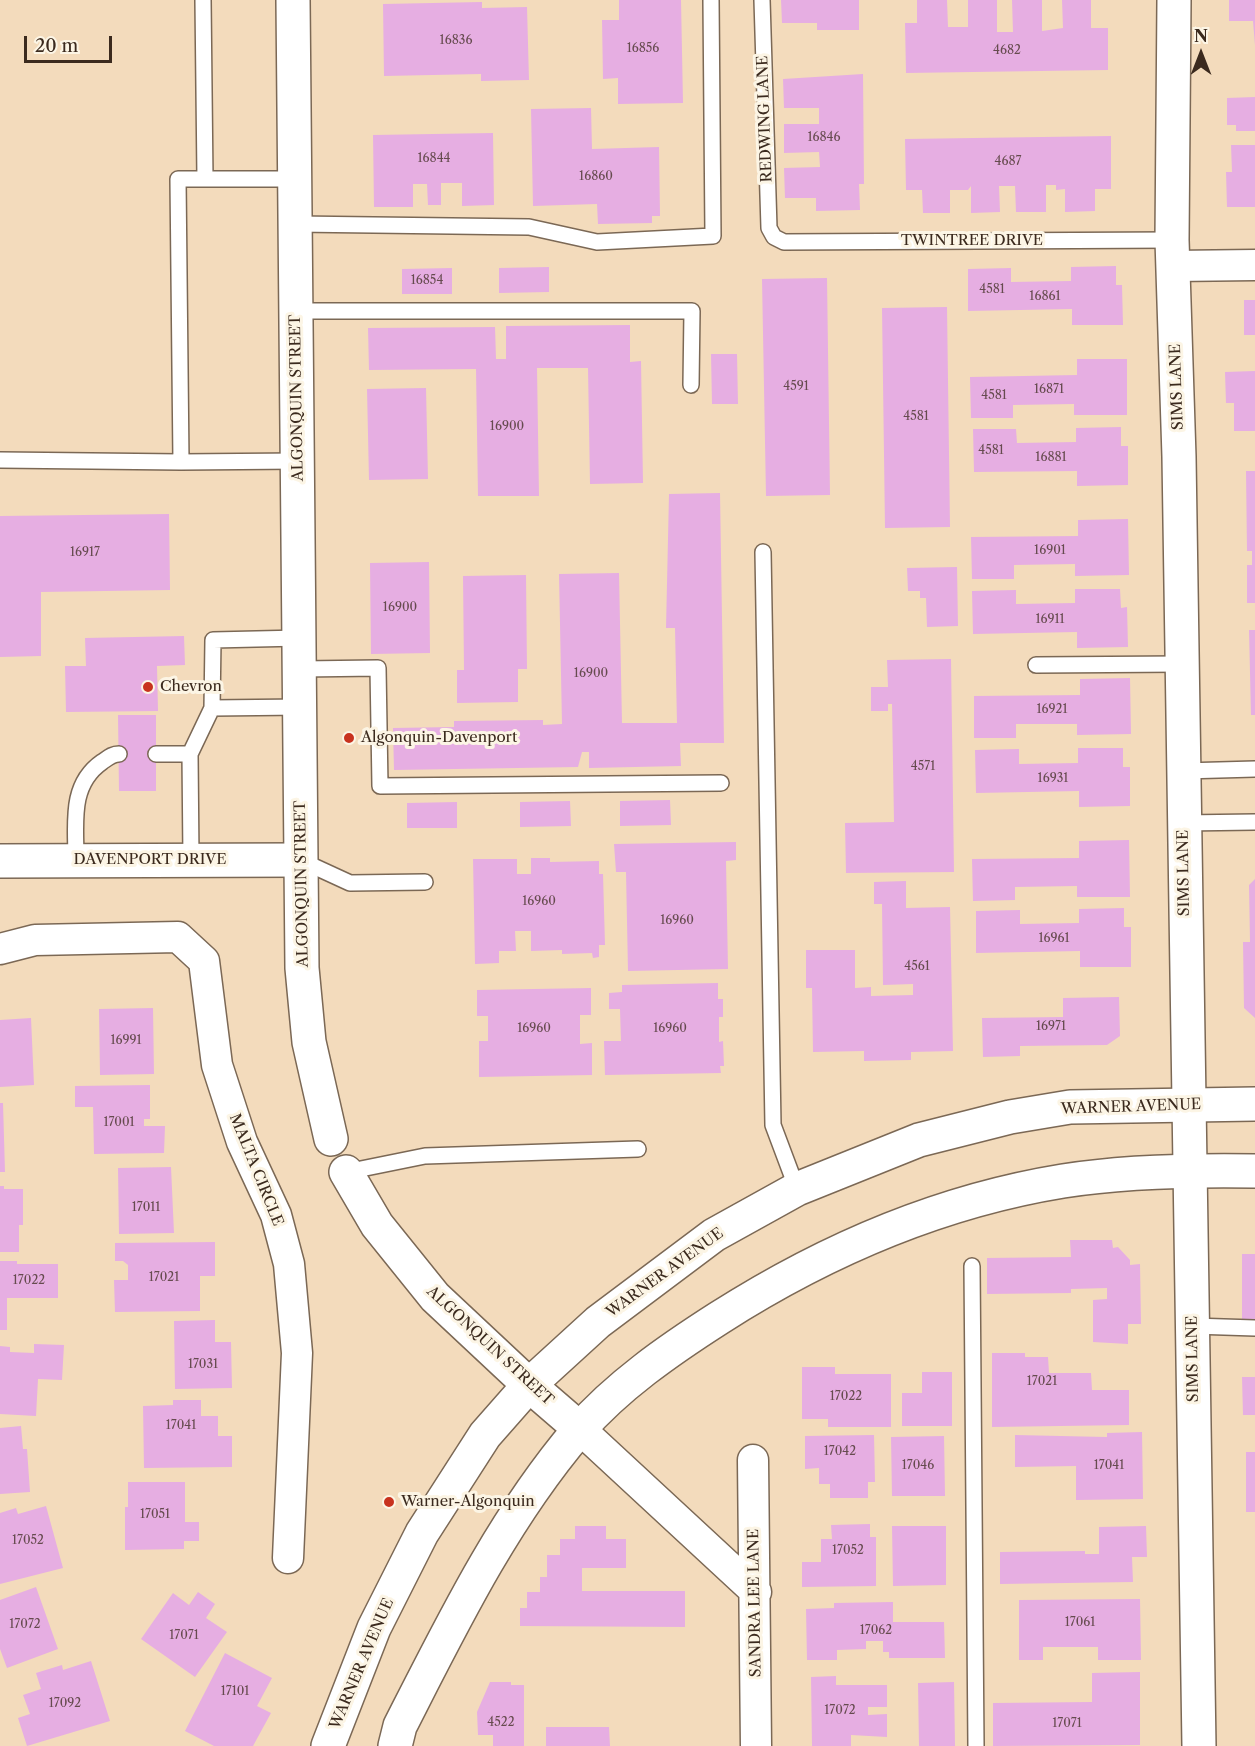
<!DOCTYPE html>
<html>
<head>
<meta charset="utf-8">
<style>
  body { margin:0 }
  #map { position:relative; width:1255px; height:1746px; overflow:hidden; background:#f3dbbc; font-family:"Libre Caslon Text",serif }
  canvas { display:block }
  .north { position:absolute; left:1171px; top:24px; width:60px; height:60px; -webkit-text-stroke:4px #fcf5e5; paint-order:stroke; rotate:0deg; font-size:16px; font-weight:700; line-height:24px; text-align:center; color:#3b2a1e }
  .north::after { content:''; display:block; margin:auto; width:21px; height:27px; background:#3b2a1e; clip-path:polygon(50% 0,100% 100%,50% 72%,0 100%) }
  .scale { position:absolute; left:24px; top:36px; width:88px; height:27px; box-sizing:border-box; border:3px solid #3b2a1e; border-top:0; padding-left:8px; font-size:18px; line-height:21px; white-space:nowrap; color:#3b2a1e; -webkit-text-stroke:4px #fcf5e5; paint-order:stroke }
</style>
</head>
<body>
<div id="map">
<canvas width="1255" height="1746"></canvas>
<div class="north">N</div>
<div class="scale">20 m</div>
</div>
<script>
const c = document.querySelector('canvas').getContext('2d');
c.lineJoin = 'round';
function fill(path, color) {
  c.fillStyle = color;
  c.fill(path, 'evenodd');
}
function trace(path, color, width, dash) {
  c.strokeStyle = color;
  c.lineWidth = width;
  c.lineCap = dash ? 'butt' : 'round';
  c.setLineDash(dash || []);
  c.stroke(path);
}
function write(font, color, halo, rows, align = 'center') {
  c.font = font + ' "Libre Caslon Text",serif';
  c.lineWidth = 6;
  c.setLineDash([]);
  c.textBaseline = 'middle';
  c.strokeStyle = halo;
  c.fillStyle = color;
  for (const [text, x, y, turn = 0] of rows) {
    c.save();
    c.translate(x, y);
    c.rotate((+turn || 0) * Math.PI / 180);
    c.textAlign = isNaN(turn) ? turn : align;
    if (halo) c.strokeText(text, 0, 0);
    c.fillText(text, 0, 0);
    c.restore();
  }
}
fill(new Path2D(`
  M619,0H681L683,103L618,104V78L603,79L602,20H619Z
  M781,0H859V30H817V23H782Z
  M917,0H947L948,27H968V0H997V32H1013L1012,0H1042V31L1063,28L1062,0H1091V28H1108V70L906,73L905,23H917Z
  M1229,0H1255V45L1253,21H1229Z
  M482,2V8L527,7L529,80L481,81V74L384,76L383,4Z
  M863,74L864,184H859L860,210L816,211V198H785L784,168L820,167L819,152L784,153V124H819V108H784L783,79Z
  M1255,97V131H1236V125H1227V98Z
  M591,108L592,149L659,147L660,216H652V223L598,224L597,204L533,206L531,109Z
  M493,133L494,205L462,206V183H441V205H428L427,184H413V207H374L373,135Z
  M1111,136V189H1095V211L1065,212V189L1056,190V185H1046V212H1016L1015,186H999L1000,212L971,213V186L968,190H950V213H923L922,190H906L905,139Z
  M1231,145H1255V207H1227L1226,172H1232Z
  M1116,266V285H1122L1123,325H1072V309L968,311V269L1011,268V282L1071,281V267Z
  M549,267V292L499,293V268Z
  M452,268V294H402V269Z
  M827,278L830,495L766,496L762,279Z
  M1244,300H1255V335H1244Z
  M947,307L950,527L885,528L882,308Z
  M630,325V362L641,361L643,483L590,484L588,368H537L539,496H478L476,369L369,370L368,328L495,327L496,359H506V326Z
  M711,354H737L738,404H712Z
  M1077,359H1127V415H1074V404L1013,405V418H971L970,377L1077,375Z
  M1255,371V431H1234V403H1226L1225,372Z
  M426,388L428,479L369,480L367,389Z
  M1121,427V446H1128V485L1077,486V471L974,472L973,429H1016L1017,443L1076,442V428Z
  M1246,471H1255V603H1247V565H1252V551H1247Z
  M720,493L724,743H680L681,766L589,768V752H582L578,767L394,770L393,728L454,727V721L543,720V725L562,724L559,574L619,573L622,723H677L675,628H666L669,494Z
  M169,514L170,590L41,592V656L0,657V516Z
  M1128,519L1129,575L1075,576V564L1014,565V579H972L971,537L1078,536V520Z
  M429,562L430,653L371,654L370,563Z
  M957,567L958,626L927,627L926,598H920V591H908L907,568Z
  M526,575L527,669H518V702L457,703V670H464L463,576Z
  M1075,589H1120L1121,608L1127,607L1128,647L1077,648V632L973,634L972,591L1016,590V604L1075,603Z
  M1249,630H1255V715H1251Z
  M184,636L185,665L157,666L158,711L66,712L65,666H86L85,638Z
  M951,659L954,872L846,873L845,823L894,822L892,704H888V711H871V687H888L887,660Z
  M1130,678L1131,734L1077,735V724H1016V738H974V696L1080,695V679Z
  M118,715H156V791H119Z
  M1078,748H1123V767H1130V806L1079,807V791L976,793L975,750L1019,749V764L1078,763Z
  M670,800L671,825L620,826V801Z
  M570,801L571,826L520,827V802Z
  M457,802V828H407V803Z
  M1129,840L1130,897H1077V886L1015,887V900L973,901L972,859L1079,858V841Z
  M736,842V860L726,861L728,969L628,971L626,872H616L614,844Z
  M531,858H550V862L599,861V874H603L605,945H599V957L593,958L592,953L562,954V950L531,951V931H515L516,951H499V963L475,964L473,859H517V874H531Z
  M1255,879V1018L1244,1008L1243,942H1250L1249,885Z
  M906,881V908L950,907L953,1051L911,1052V1060L864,1061V1051L813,1052L812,988H806V950H855V988L871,987V996L913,995V984L883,985L882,904H874V882Z
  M1124,908V927H1131V967H1080V951L976,953V911L1020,910V924L1079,923V909Z
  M718,983V999H723V1017H719V1042L723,1041L724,1066H720L721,1073L605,1075L604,1041H621L620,1009H609V993L622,992V985Z
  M591,988V1015H580V1044L592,1043V1075L479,1077V1041H488V1016H477V990Z
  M1119,997L1120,1036L1107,1045L1020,1046V1056L983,1057L982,1018L1063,1017V998Z
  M153,1008L154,1074L100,1075L99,1009Z
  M31,1018L34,1085L0,1087V1020Z
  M150,1085V1119H144V1126H165L164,1153L94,1154L93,1107H75V1086Z
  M0,1103H3L5,1172H0Z
  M171,1167L174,1233L119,1234L118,1168Z
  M0,1186H4V1189H23V1225H19V1252H0Z
  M1070,1240H1112L1113,1248L1118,1247L1130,1260V1265L1140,1264L1141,1324H1128V1344L1093,1342V1300L1107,1299V1288L1071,1289V1293L987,1294V1258L1071,1257Z
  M215,1242V1276H200V1311L115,1312L114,1280H128V1265L123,1261H115V1243Z
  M1242,1254H1255V1327H1242Z
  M0,1261H17V1264H58V1298H7V1330H0Z
  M215,1320V1342H231L232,1388L175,1389L174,1321Z
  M34,1344L64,1345L62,1380L38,1379L36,1416L0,1414V1346L10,1347V1352L34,1353Z
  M992,1353H1025V1357H1048L1049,1373H1091L1092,1390H1129V1425L992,1427Z
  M802,1367H835V1374H891V1427H828V1419H802Z
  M922,1372H952V1426H902V1393H922Z
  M1242,1377H1255V1415H1243Z
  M173,1400H201V1416H218V1436H232V1467L144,1468L143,1406L173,1405Z
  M21,1426L23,1449H27L30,1492L0,1494V1428Z
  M1142,1432L1143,1499L1076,1500V1466L1015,1467V1435L1107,1437V1433Z
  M874,1435L875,1482H868V1498H830V1484H819V1468L805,1469V1436Z
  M944,1436L945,1496H892L891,1437Z
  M1246,1452H1255V1512H1246Z
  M128,1482H185V1522H199V1541H184V1549L125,1550V1507H128Z
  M46,1506L63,1568L0,1584V1513L16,1508L18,1514Z
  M870,1524V1537H876V1586L802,1587V1562H821V1539H832L831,1525Z
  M575,1526H606V1539H626V1568H582V1591H685V1627L520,1626V1608H527V1592H540V1577H547V1555H560V1539H575Z
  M892,1526H946V1585L893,1586Z
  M1146,1526L1147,1557H1132L1133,1582L1000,1584V1552L1085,1551V1554H1099V1527Z
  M36,1587L58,1649L7,1668L0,1649V1600Z
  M198,1592L215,1604L206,1618L227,1632L195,1677L141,1639L173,1593L189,1605Z
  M1140,1599L1141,1660H1098V1647H1043V1660H1019V1600Z
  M893,1602V1622H944L945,1658H889V1652H883V1641H866V1649L837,1650V1660H807L806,1609L834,1608V1603Z
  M225,1653L272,1678L257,1706L271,1713L253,1746H214L185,1731Z
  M91,1661L110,1721L27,1746L18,1718L30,1714L23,1695L41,1689L36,1673L62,1665L63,1670Z
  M1140,1672V1745L993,1746V1703L1092,1702V1673Z
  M836,1676V1685H887V1707H868V1715L887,1714V1737L851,1735V1746H812L811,1677Z
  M490,1682H511V1685H524V1746H493V1735H478L477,1712Z
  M954,1682L955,1746H919L918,1683Z
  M546,1727H609L610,1746H546Z`), '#e6aee2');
const service = new Path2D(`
  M203,0L205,179
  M762,0L769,228L774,237L784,242L1172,240
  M294,179H178L181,462L299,461
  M296,224L529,227L597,242L713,236L711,0
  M296,311H692L691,385
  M0,460L181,462
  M763,552L773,1125L797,1189
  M1036,665L1182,664
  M301,669L378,668L380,786L721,783
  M212,708L302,707
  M156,754H190
  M1183,771L1255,769
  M1183,823L1255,822
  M191,859L190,754L212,708L213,640L300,638
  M76,860C76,824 69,785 102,762C108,758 112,754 119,754
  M300,860L350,883L425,882
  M346,1172L425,1156L638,1149
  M972,1266L976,1746
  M1193,1326L1255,1328`);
const minor = new Path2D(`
  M1174,266L1255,265
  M0,949L35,940L178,937L204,961L217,1065L242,1142L276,1215L289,1264L297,1353L288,1558
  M580,1429L756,1592
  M753,1460L756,1746`);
const tertiary = new Path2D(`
  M1174,0L1172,240L1179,457L1199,1746
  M0,861L300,860`);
const secondary = new Path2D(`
  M293,0L302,968L309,1042L331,1139
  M346,1172L377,1225L435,1297L529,1385L580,1429`);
const primary = new Path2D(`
  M328,1746L374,1628L422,1533L485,1435L529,1385L598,1322L714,1235L797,1189L919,1140L1010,1117L1070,1107L1255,1104
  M395,1746L400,1726C452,1624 503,1519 578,1431C617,1386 669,1350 719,1318C824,1251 940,1201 1063,1181C1126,1171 1192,1170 1255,1171`);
trace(service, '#7b6855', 18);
trace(minor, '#7b6855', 33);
trace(tertiary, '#7b6855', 36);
trace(secondary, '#7b6855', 36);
trace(primary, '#7b6855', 36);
trace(service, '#fff', 15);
trace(minor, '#fff', 30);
trace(tertiary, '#fff', 33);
trace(secondary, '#fff', 33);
trace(primary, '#fff', 33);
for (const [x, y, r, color] of [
  [148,687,6,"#c8321e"],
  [349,738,6,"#c8321e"],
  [389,1502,6,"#c8321e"]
]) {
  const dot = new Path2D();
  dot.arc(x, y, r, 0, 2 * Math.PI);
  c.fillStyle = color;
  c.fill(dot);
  trace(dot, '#fcf5e5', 2);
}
write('12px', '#664b4f', null, [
  ["16836",456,41],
  ["16856",643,49],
  ["4682",1007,51],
  ["16846",824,138],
  ["16844",434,159],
  ["4687",1008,162],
  ["16860",596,177],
  ["16854",427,281],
  ["4581",992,290],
  ["16861",1045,297],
  ["4591",796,387],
  ["16871",1049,390],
  ["4581",994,396],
  ["4581",916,417],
  ["16900",507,427],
  ["4581",991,451],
  ["16881",1051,458],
  ["16901",1050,551],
  ["16917",85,553],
  ["16900",400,608],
  ["16911",1050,620],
  ["16900",591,674],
  ["16921",1052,710],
  ["4571",923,767],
  ["16931",1053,779],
  ["16960",539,902],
  ["16960",677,921],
  ["16961",1054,939],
  ["4561",917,967],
  ["16971",1051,1027],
  ["16960",534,1029],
  ["16960",670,1029],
  ["16991",126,1041],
  ["17001",119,1123],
  ["17011",146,1208],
  ["17021",164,1278],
  ["17022",29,1281],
  ["17031",203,1365],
  ["17021",1042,1382],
  ["17022",846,1397],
  ["17041",181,1426],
  ["17042",840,1452],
  ["17046",918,1466],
  ["17041",1109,1466],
  ["17051",155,1515],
  ["17052",28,1541],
  ["17052",848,1551],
  ["17061",1080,1623],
  ["17072",25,1625],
  ["17062",876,1631],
  ["17071",184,1636],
  ["17101",235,1692],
  ["17092",65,1704],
  ["17072",840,1711],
  ["4522",501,1723],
  ["17071",1067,1724]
]);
write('15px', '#3b2a1e', '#fcf5e5', [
  ["REDWING LANE",765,119,-92],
  ["TWINTREE DRIVE",972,241],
  ["SIMS LANE",1177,387,-92],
  ["ALGONQUIN STREET",297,398,-91],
  ["DAVENPORT DRIVE",150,860],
  ["SIMS LANE",1184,873,-91],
  ["ALGONQUIN STREET",302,884,-91],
  ["WARNER AVENUE",1131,1107,-2],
  ["MALTA CIRCLE",256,1170,68],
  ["WARNER AVENUE",665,1273,-36],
  ["ALGONQUIN STREET",490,1346,43],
  ["SIMS LANE",1193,1359,-91],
  ["SANDRA LEE LANE",755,1603,-91],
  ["WARNER AVENUE",362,1664,-67]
]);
write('15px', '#3b2a1e', '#fcf5e5', [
  ["Chevron",160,687],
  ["Algonquin-Davenport",361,738],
  ["Warner-Algonquin",401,1502]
], 'left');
</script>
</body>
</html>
